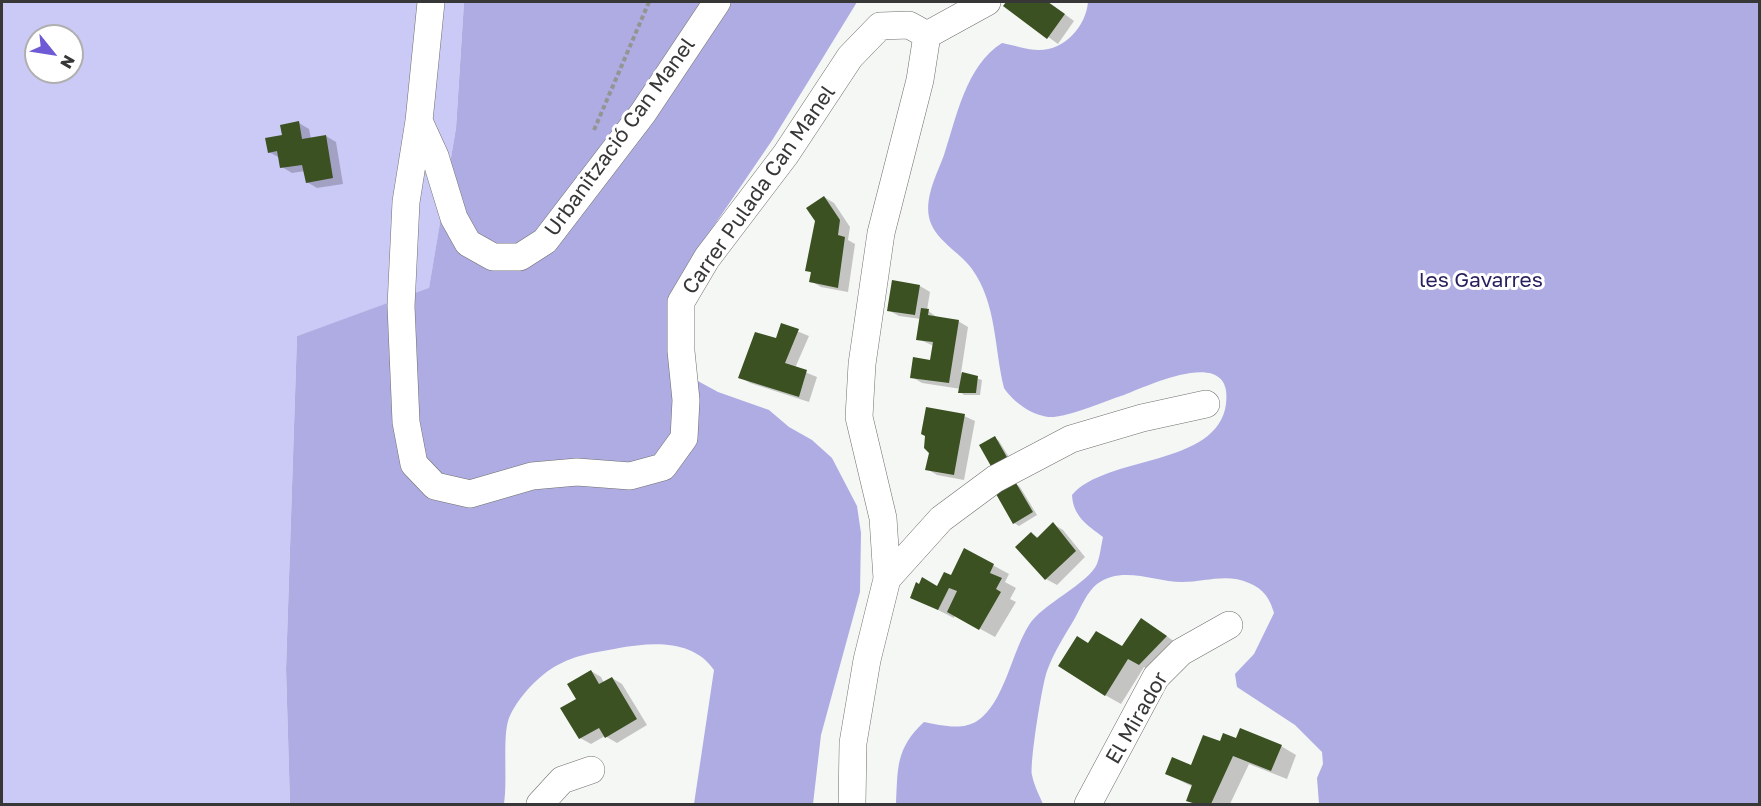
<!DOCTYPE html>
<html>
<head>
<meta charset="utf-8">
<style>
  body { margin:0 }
  #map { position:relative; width:1761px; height:806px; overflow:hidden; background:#f5f7f4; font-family:"Golos Text",sans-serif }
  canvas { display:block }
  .frame { position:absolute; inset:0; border:3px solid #363736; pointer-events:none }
  .north { position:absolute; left:24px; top:24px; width:60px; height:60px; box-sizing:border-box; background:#fff; border:2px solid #afafaf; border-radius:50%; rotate:120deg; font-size:16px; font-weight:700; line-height:24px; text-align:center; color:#363736 }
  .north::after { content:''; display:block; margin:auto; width:21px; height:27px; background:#6d5ad4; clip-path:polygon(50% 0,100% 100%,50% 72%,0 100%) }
</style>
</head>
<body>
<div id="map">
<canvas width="1761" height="806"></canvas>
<div class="frame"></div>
<div class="north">N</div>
</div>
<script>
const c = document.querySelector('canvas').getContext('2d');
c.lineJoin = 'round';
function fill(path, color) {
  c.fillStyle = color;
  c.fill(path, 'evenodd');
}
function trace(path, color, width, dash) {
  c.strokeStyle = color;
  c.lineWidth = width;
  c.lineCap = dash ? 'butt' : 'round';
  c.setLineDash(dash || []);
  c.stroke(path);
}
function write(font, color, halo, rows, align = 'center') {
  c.font = font + ' "Golos Text",sans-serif';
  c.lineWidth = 6;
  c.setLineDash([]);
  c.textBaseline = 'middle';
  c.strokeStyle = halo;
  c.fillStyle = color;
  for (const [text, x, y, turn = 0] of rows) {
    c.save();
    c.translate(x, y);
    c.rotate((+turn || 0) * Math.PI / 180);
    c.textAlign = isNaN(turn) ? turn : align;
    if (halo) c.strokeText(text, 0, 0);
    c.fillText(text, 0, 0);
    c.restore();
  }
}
fill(new Path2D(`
  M2,2H464L456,128L429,289L297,336L286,669L290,804H2ZM36,36H72V72H36Z`), '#cbcaf6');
fill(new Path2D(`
  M464,2H857L773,139L694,255L674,368L718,392L769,410L789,427L812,440L832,458L857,506L861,533L860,592L821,735L813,804H694L714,670C693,639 652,642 619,648C594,653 577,654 554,667C536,678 517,699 509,718C502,736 508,780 504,804H290L286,669L297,336L429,288L456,128Z
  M1088,2H1759V804H1319L1317,778L1323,764L1322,752L1295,725L1237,687L1235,674L1254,654L1274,613C1270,599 1264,589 1249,583C1227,573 1205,582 1182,582C1155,582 1122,565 1097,584C1087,592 1081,607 1075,618C1065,635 1054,652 1047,671C1042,685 1030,760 1032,775C1034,785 1039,795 1043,804H896C898,769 895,749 924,722C940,725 962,731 977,721C1004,704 1012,651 1029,625C1041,605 1089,583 1097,564C1100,556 1101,546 1103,537C1087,525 1073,516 1072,495C1106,455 1218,467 1226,404C1234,344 1148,386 1124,395C1102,402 1077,414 1054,417C1035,418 1014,403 1004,388C994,348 997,304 972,269C960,252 933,239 929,217C925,196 937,174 944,155C956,119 966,65 1002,43C1014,45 1026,50 1039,50C1065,50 1086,26 1088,2Z`), '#aeace2');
fill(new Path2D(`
  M1008,2H1048L1074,21L1058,44L1005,6Z
  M299,123L309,129L311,139L326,136L336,142L343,184L317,188L307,182L305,171L292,173L282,167L280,158L269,152Z
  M824,197L834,203L850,227L848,240L855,244L848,292L821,287L811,281L812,273L806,270Z
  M920,286L930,292L927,310L938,318L958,321L968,327L961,373L982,380L980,395H964L960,392L961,389L922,383L912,377L931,362L934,346L918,339L921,319L899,316L888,310Z
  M782,325L809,336L795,368L817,377L809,402L750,383L740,377L777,340Z
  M964,416L975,421L964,480L937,475L927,469L930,453Z
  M995,438L999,441L1012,462L998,470Z
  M1016,484L1020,487L1037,515L1019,526L1014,523Z
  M1053,524L1063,530L1085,557L1057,585L1046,579L1017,547L1032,534L1039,538Z
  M965,550L1009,574L1005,582L1016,588L1010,599L1016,602L995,637L955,615L954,618L912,597L938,588L952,577Z
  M1156,629L1181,646L1155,673L1144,667L1121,704L1105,695L1089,645L1128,651Z
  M591,671L601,677L604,683L612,678L622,684L647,725L617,743L605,736L591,744L580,738L562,708L578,699Z
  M1237,740L1281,746L1296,755L1287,779L1249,764L1230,804H1196L1188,800L1193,787L1167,774L1192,767L1221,743Z`), '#0003');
fill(new Path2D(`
  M1006,2H1048L1065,14L1047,39L1003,6Z
  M299,121L302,139L326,135L333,178L306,183L302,165L280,168L277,151L268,153L265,138L282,135L280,125Z
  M824,196L840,220L838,235L845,237L838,288L809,282L811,272L805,271L815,221L806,208Z
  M892,280L920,285L915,315L887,311Z
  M921,308L929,309L928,315L959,320L949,383L910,378L913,357L930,360L933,342L916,340Z
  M781,323L799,329L785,363L807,370L799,397L738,378L755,332L776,338Z
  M962,372L978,376L976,393H958Z
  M926,407L965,414L954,475L925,470L929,453L924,448L925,436L921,434Z
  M995,436L1008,459L992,468L979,445Z
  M1016,483L1033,512L1013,524L996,494Z
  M1053,522L1076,551L1045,580L1015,547L1031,532L1037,538Z
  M964,548L994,564L990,573L1002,578L996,589L1001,592L979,630L947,612L957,591L949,588L938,610L910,598L916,582L919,584L922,577L937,586L944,572L951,575Z
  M1141,618L1167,636L1139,665L1128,659L1105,696L1058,666L1077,636L1088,643L1096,631L1122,646Z
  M591,670L599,684L612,677L637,719L605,738L599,728L579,739L560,708L576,699L567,684Z
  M1240,728L1282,745L1271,771L1233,756L1211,804H1196L1186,801L1192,785L1165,774L1172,757L1191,765L1203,735L1220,741L1223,733L1236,738Z`), '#3b5122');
const minor = new Path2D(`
  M431,2L419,121L406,202L401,306L406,422L414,464L435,486L470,494L532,476L577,472L630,476L663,467L684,438L686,400L681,351V302L707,258L786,154L850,57L880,26L909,25L927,35L920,80L881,233L862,364L859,417L883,518L887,579L867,660L853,743L852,804
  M927,35L987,2
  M419,121L435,156L454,218L468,243L493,257H520L545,241L643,113L717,2
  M887,579L941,519L995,479L1071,439L1142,418L1206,404
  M540,804L562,780L591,770
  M1088,804L1156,677L1181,652L1229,625`);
trace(minor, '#6e706d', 28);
trace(new Path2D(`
  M594,130L649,2`), '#949593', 4, [4.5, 3]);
trace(minor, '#fff', 27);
write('21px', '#363736', '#fff', [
  ["Urbanització Can Manel",620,137,-54],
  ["Carrer Pulada Can Manel",759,190,-55],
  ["El Mirador",1137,718,-60]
]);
write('21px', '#2a1f5e', '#fff', [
  ["les Gavarres",1481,280]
]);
</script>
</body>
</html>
